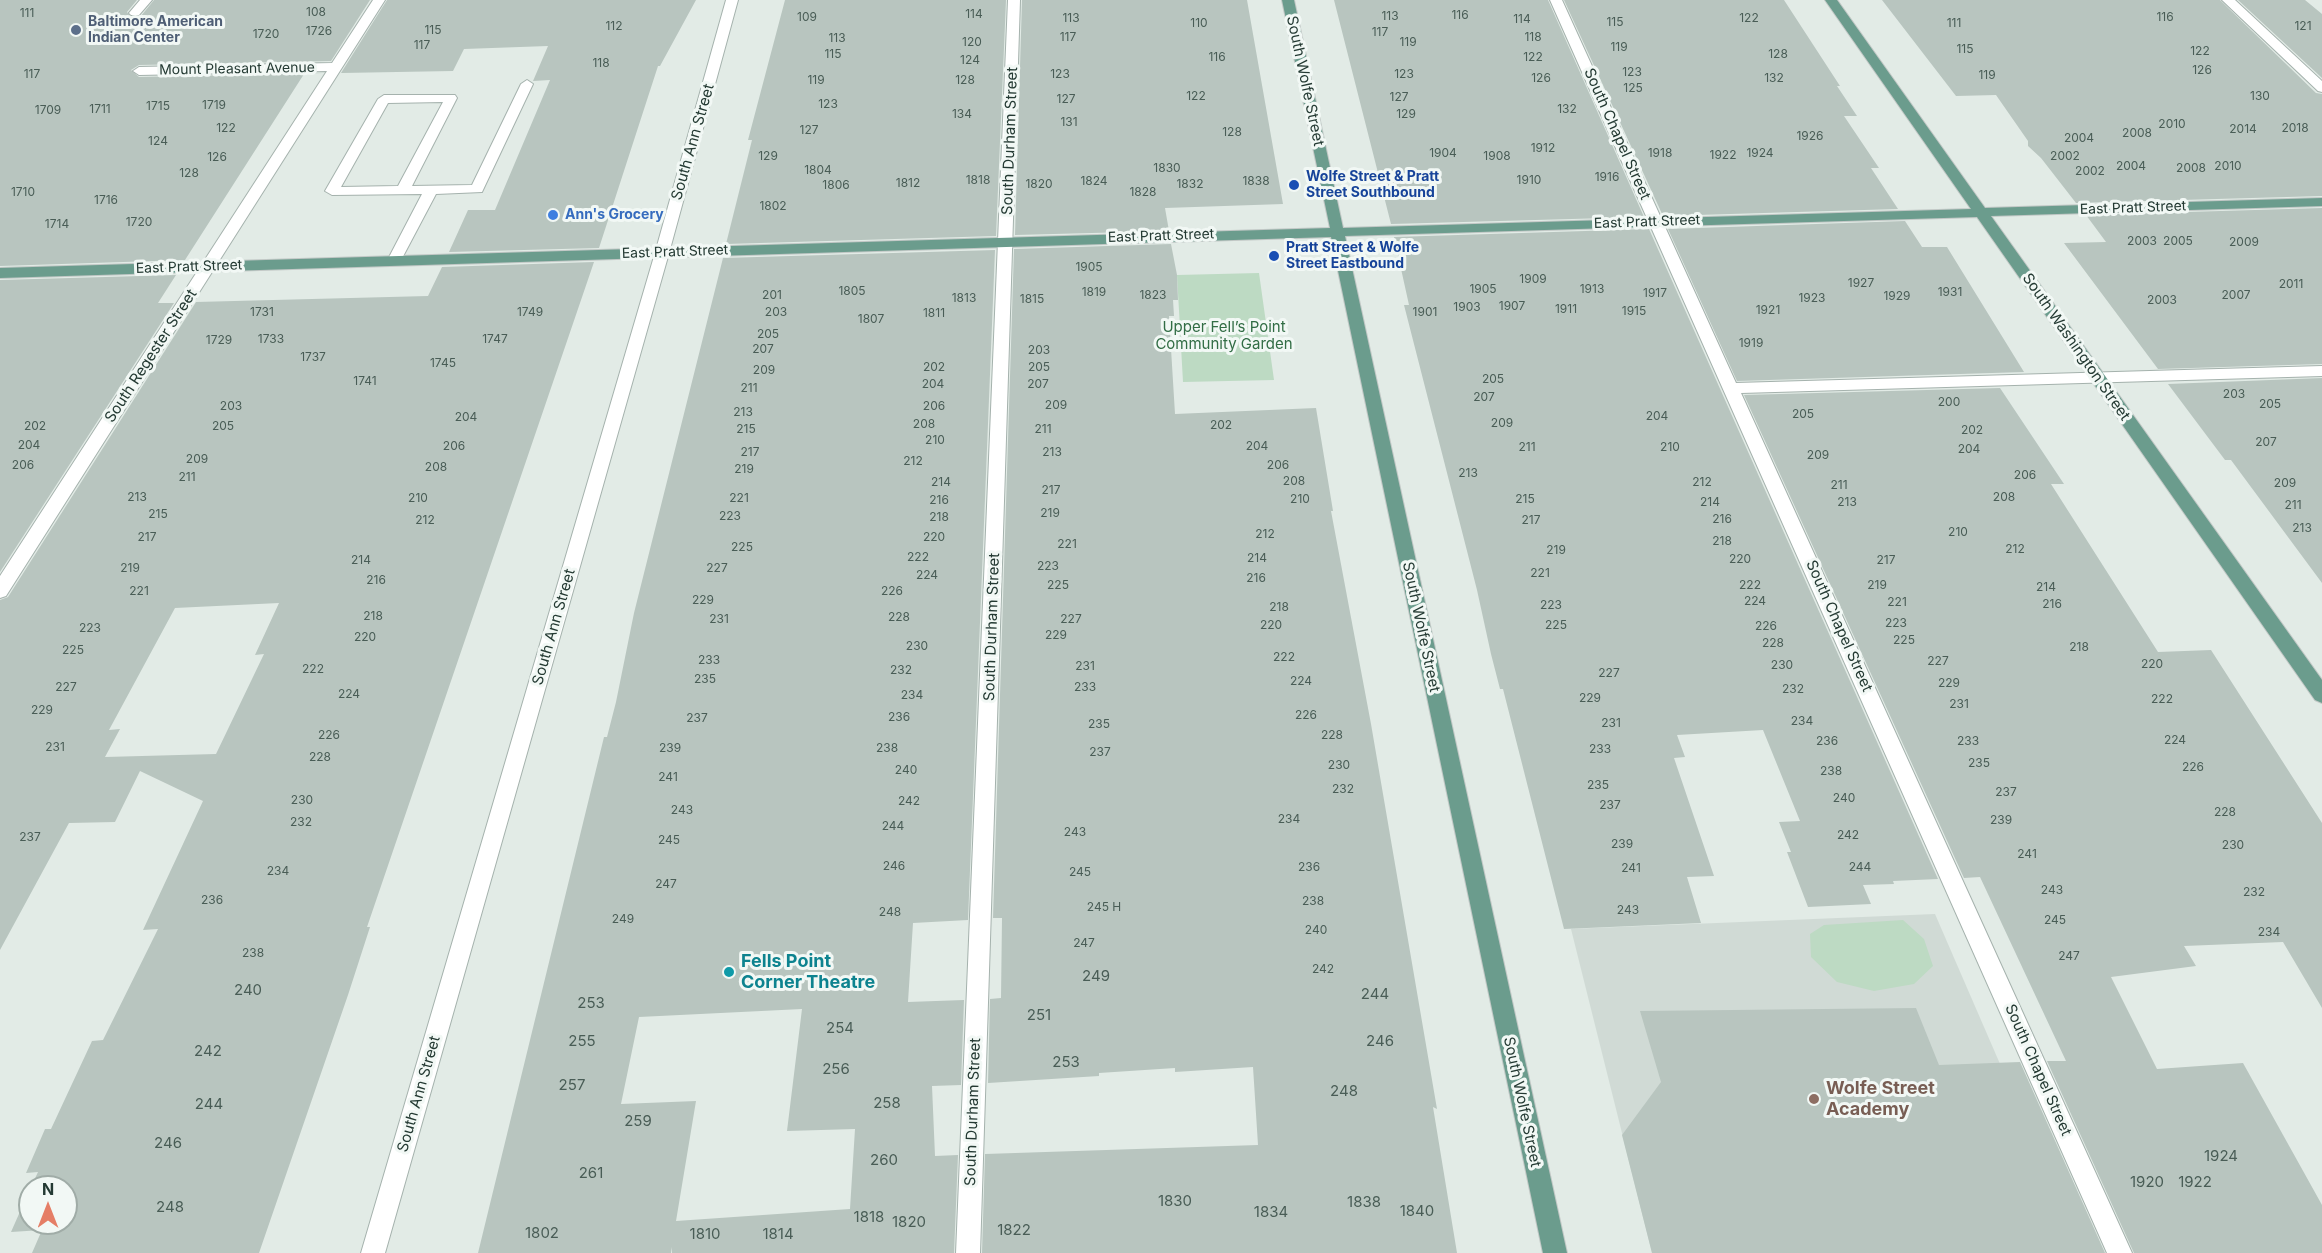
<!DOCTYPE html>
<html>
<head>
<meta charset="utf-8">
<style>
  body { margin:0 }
  #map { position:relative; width:2322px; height:1253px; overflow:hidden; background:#e2ebe6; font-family:Inter,sans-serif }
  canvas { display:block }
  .north { position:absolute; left:18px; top:1175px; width:60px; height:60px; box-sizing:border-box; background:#f2f8f5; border:2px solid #a0aca7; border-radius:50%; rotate:0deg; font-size:16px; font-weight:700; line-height:24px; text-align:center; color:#243a33 }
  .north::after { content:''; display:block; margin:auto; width:21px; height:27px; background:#e57e66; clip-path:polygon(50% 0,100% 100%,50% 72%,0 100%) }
</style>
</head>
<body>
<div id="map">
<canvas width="2322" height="1253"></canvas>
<div class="north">N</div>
</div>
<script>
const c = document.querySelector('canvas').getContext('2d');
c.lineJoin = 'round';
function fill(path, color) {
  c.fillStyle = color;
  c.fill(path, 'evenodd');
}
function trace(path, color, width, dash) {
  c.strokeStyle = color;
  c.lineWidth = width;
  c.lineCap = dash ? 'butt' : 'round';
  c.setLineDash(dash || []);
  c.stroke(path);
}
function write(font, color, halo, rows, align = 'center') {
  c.font = font + ' Inter,sans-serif';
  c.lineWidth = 6;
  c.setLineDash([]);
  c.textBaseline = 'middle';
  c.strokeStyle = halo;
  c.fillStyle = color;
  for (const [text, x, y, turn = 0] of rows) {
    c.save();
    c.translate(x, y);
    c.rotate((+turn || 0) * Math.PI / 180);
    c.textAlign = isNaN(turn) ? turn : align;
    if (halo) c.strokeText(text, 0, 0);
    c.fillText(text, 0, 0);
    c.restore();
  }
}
fill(new Path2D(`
  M1935,914L2082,1253H1652L1571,929Z`), '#d0dad5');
fill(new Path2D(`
  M1259,273L1274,380L1183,382L1177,275Z
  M1903,920L1924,939L1933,966L1914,984L1874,991L1837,982L1811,957L1810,934L1824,925Z`), '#bddac3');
fill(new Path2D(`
  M0,0H137L127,12L131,17L141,16L154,0H370L331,61L139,65L131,70L139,77L323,73L304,74L185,260L0,266Z
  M387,0H696L660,66H658L599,248L449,252L468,210H495L550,80L533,81L548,46L464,49L453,71L341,73Z
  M785,0H1006L996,236L726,244L752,140H748Z
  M1022,0H1247L1283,204L1165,208L1169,231L1015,235Z
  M1334,0H1548L1644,217L1391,224Z
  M1564,0H1784L1840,86H1837L1857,116H1844L1879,168H1871L1898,209L1663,216Z
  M1882,0H2220L2316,93L2322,94V196L2076,203L2041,158L2028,146V141L1996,95L1956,96Z
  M2238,0H2305L2322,14V78Z
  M2322,208V364L2158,369L2064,243L2106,242L2086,215Z
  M1905,221L1922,247H1947L2024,372L1737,381L1668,229Z
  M1649,229L1938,879L1893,881L1894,884L1863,885L1871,904L1808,907L1787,852H1791L1779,822L1800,821L1763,730L1677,735L1685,757L1674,758L1714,876L1687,877L1701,923L1564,929L1503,689H1500L1491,654L1477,590L1404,305H1409L1394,237Z
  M1171,244L1177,275L1178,300H1173L1174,316H1169L1175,414L1316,408L1333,511H1331L1371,724L1437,1109L1433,1107L1457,1253H982L985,1154L1258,1145L1253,1067L1175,1072V1068L1099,1073V1076L988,1083L990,999L1001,998L1002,918H993L1014,249Z
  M995,250L968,920L913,923L908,1002L964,1000L961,1085L932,1086L935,1156L958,1155L954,1253H672V1247L671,1253H478L604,737H607L616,702L634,613L723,258ZM802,1009L787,1131L855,1129L850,1209L676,1221L696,1101L621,1104L639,1017Z
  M594,262L367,927H370L348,995L259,1253H32L42,1230L11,1232L30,1189V1223H66V1187H31L38,1172L26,1173L45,1129H51L92,1041L103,1040L158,929L143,930L203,801L140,771L115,822L69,823L0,950V600L8,597L196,302L428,296L442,267ZM279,603L255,655L264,654L216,754L105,757L120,729L109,730L175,608Z
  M176,275L158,303H174L0,572V280Z
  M2322,378V583L2231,460H2225L2168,384Z
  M2000,388L2064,484H2051L2158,652L2211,650L2322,823V1008L2283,942L2184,946L2196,966L2111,977L2157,1069L2243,1063L2322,1205V1253H2134L2047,1061H2066L1980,877L1964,878L1744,395Z
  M1916,1008L1939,1065L2020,1062L2105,1253H1652L1622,1135L1661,1082L1640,1011Z`), '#b8c5bf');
const minor = new Path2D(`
  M140,0H152L139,15H131L129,13Z
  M373,0H385L6,596L0,598V576L327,71L139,75L133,71L139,67L332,63Z
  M726,0H738L669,253L385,1253H361L655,253Z
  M1008,0H1020L980,1253H956Z
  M1550,0H1562L1736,383L2322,366V376L1741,393L2132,1253H2107Z
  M2222,0H2235L2322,81V92L2318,91Z
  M527,80L533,84L482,192L436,194L399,264H389L387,261L422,194L332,195L325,191L378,99L384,95H455L457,98L412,186L472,185L521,84ZM443,102L398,186L341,187L388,103Z`);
const major = new Path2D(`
  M1282,0H1294L1343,228L1971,209L1825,0H1837L1985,208L2322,198V206L1991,216L2322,680V703L2315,700L1977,217L1345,236L1567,1253H1543L1331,237L0,278V268L1330,228Z`);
trace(minor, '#a5b2ad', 2);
trace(major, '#c2c8c6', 2);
fill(minor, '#fff');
fill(major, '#6b9c8d');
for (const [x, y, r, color] of [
  [76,30,6,"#5c6f8a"],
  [1294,185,6,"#1a4fb4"],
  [553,215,6,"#3f7fe0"],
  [1274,256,6,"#1a4fb4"],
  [729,972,6,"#0f9aa8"],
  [1814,1099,6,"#8d6e63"]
]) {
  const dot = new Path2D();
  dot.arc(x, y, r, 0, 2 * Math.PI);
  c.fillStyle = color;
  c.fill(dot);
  trace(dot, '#f2f8f5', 2);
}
write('12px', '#495d56', null, [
  ["108",316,12],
  ["111",27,13],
  ["114",974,14],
  ["116",1460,15],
  ["113",1390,16],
  ["109",807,17],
  ["116",2165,17],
  ["113",1071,18],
  ["122",1749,18],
  ["114",1522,19],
  ["115",1615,22],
  ["110",1199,23],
  ["111",1954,23],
  ["112",614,26],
  ["121",2303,26],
  ["115",433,30],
  ["1726",319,31],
  ["117",1380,32],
  ["1720",266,34],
  ["117",1068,37],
  ["118",1533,37],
  ["113",837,38],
  ["120",972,42],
  ["119",1408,42],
  ["117",422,45],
  ["119",1619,47],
  ["115",1965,49],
  ["122",2200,51],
  ["115",833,54],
  ["128",1778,54],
  ["116",1217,57],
  ["122",1533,57],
  ["124",970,60],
  ["118",601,63],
  ["126",2202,70],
  ["123",1632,72],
  ["117",32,74],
  ["123",1060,74],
  ["123",1404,74],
  ["119",1987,75],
  ["126",1541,78],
  ["132",1774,78],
  ["119",816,80],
  ["128",965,80],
  ["125",1633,88],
  ["122",1196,96],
  ["130",2260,96],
  ["127",1399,97],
  ["127",1066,99],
  ["123",828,104],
  ["1719",214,105],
  ["1715",158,106],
  ["1711",100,109],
  ["132",1567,109],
  ["1709",48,110],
  ["134",962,114],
  ["129",1406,114],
  ["131",1069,122],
  ["2010",2172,124],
  ["122",226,128],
  ["2018",2295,128],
  ["2014",2243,129],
  ["127",809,130],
  ["128",1232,132],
  ["2008",2137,133],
  ["1926",1810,136],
  ["2004",2079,138],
  ["124",158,141],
  ["1912",1543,148],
  ["1904",1443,153],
  ["1918",1660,153],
  ["1924",1760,153],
  ["1922",1723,155],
  ["129",768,156],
  ["1908",1497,156],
  ["2002",2065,156],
  ["126",217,157],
  ["2004",2131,166],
  ["2010",2228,166],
  ["1830",1167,168],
  ["2008",2191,168],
  ["1804",818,170],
  ["2002",2090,171],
  ["128",189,173],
  ["1916",1607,177],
  ["1818",978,180],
  ["1910",1529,180],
  ["1824",1094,181],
  ["1838",1256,181],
  ["1812",908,183],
  ["1820",1039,184],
  ["1832",1190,184],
  ["1806",836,185],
  ["1710",23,192],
  ["1828",1143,192],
  ["1716",106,200],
  ["1802",773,206],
  ["1720",139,222],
  ["1714",57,224],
  ["2003",2142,241],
  ["2005",2178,241],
  ["2009",2244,242],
  ["1905",1089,267],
  ["1909",1533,279],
  ["1927",1861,283],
  ["2011",2291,284],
  ["1905",1483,289],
  ["1913",1592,289],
  ["1805",852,291],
  ["1819",1094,292],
  ["1931",1950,292],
  ["1917",1655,293],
  ["201",772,295],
  ["1823",1153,295],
  ["2007",2236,295],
  ["1929",1897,296],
  ["1813",964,298],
  ["1923",1812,298],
  ["1815",1032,299],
  ["2003",2162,300],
  ["1907",1512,306],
  ["1903",1467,307],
  ["1911",1566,309],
  ["1921",1768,310],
  ["1915",1634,311],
  ["1731",262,312],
  ["1749",530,312],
  ["203",776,312],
  ["1901",1425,312],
  ["1811",934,313],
  ["1807",871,319],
  ["205",768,334],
  ["1733",271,339],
  ["1747",495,339],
  ["1729",219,340],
  ["1919",1751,343],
  ["207",763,349],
  ["203",1039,350],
  ["1737",313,357],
  ["1745",443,363],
  ["202",934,367],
  ["205",1039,367],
  ["209",764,370],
  ["205",1493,379],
  ["1741",365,381],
  ["204",933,384],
  ["207",1038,384],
  ["211",749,388],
  ["203",2234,394],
  ["207",1484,397],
  ["200",1949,402],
  ["205",2270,404],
  ["209",1056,405],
  ["203",231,406],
  ["206",934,406],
  ["213",743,412],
  ["205",1803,414],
  ["204",1657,416],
  ["204",466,417],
  ["209",1502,423],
  ["208",924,424],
  ["202",1221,425],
  ["202",35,426],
  ["205",223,426],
  ["215",746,429],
  ["211",1043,429],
  ["202",1972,430],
  ["210",935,440],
  ["207",2266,442],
  ["204",29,445],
  ["206",454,446],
  ["204",1257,446],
  ["211",1527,447],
  ["210",1670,447],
  ["204",1969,449],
  ["217",750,452],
  ["213",1052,452],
  ["209",1818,455],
  ["209",197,459],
  ["212",913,461],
  ["206",23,465],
  ["206",1278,465],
  ["208",436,467],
  ["219",744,469],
  ["213",1468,473],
  ["206",2025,475],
  ["211",187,477],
  ["208",1294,481],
  ["214",941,482],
  ["212",1702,482],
  ["209",2285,483],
  ["211",1839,485],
  ["217",1051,490],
  ["213",137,497],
  ["208",2004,497],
  ["210",418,498],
  ["221",739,498],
  ["210",1300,499],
  ["215",1525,499],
  ["216",939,500],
  ["214",1710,502],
  ["213",1847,502],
  ["211",2293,505],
  ["219",1050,513],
  ["215",158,514],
  ["223",730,516],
  ["218",939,517],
  ["216",1722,519],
  ["212",425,520],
  ["217",1531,520],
  ["213",2302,528],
  ["210",1958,532],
  ["212",1265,534],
  ["217",147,537],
  ["220",934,537],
  ["218",1722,541],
  ["221",1067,544],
  ["225",742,547],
  ["212",2015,549],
  ["219",1556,550],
  ["222",918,557],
  ["214",1257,558],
  ["220",1740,559],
  ["214",361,560],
  ["217",1886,560],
  ["223",1048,566],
  ["219",130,568],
  ["227",717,568],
  ["221",1540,573],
  ["224",927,575],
  ["216",1256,578],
  ["216",376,580],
  ["225",1058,585],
  ["222",1750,585],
  ["219",1877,585],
  ["214",2046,587],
  ["221",139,591],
  ["226",892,591],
  ["229",703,600],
  ["224",1755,601],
  ["221",1897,602],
  ["216",2052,604],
  ["223",1551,605],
  ["218",1279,607],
  ["218",373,616],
  ["228",899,617],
  ["231",719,619],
  ["227",1071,619],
  ["223",1896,623],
  ["220",1271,625],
  ["225",1556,625],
  ["226",1766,626],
  ["223",90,628],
  ["229",1056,635],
  ["220",365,637],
  ["225",1904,640],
  ["228",1773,643],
  ["230",917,646],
  ["218",2079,647],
  ["225",73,650],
  ["222",1284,657],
  ["233",709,660],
  ["227",1938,661],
  ["220",2152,664],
  ["230",1782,665],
  ["231",1085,666],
  ["222",313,669],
  ["232",901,670],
  ["227",1609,673],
  ["235",705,679],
  ["224",1301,681],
  ["229",1949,683],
  ["227",66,687],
  ["233",1085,687],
  ["232",1793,689],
  ["224",349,694],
  ["234",912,695],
  ["229",1590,698],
  ["222",2162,699],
  ["231",1959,704],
  ["229",42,710],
  ["226",1306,715],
  ["236",899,717],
  ["237",697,718],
  ["234",1802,721],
  ["231",1611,723],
  ["235",1099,724],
  ["226",329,735],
  ["228",1332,735],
  ["224",2175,740],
  ["236",1827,741],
  ["233",1968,741],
  ["231",55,747],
  ["239",670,748],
  ["238",887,748],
  ["233",1600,749],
  ["237",1100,752],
  ["228",320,757],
  ["235",1979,763],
  ["230",1339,765],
  ["226",2193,767],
  ["240",906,770],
  ["238",1831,771],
  ["241",668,777],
  ["235",1598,785],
  ["232",1343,789],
  ["237",2006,792],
  ["240",1844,798],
  ["230",302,800],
  ["242",909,801],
  ["237",1610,805],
  ["243",682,810],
  ["228",2225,812],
  ["234",1289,819],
  ["239",2001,820],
  ["232",301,822],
  ["244",893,826],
  ["243",1075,832],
  ["242",1848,835],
  ["237",30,837],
  ["245",669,840],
  ["239",1622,844],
  ["230",2233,845],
  ["241",2027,854],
  ["246",894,866],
  ["236",1309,867],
  ["244",1860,867],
  ["241",1631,868],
  ["234",278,871],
  ["245",1080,872],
  ["247",666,884],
  ["243",2052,890],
  ["232",2254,892],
  ["236",212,900],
  ["238",1313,901],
  ["245 H",1104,907],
  ["243",1628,910],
  ["248",890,912],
  ["249",623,919],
  ["245",2055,920],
  ["240",1316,930],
  ["234",2269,932],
  ["247",1084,943],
  ["238",253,953],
  ["247",2069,956],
  ["242",1323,969]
]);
write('bold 14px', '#4e5e75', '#f2f8f5', [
  ["Baltimore American",88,22],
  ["Indian Center",88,38]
], 'left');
write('14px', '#243a33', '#f2f8f5', [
  ["Mount Pleasant Avenue",237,69,-1],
  ["East Pratt Street",2133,208,-2],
  ["East Pratt Street",1647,222,-2],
  ["East Pratt Street",1161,236,-2],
  ["East Pratt Street",675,252,-2],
  ["East Pratt Street",189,267,-2]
]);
write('bold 14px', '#164399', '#f2f8f5', [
  ["Wolfe Street & Pratt",1306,177],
  ["Street Southbound",1306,193],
  ["Pratt Street & Wolfe",1286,248],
  ["Street Eastbound",1286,264]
], 'left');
write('bold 14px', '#366cbe', '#f2f8f5', [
  ["Ann's Grocery",565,215]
], 'left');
write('15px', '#243a33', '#f2f8f5', [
  ["South Wolfe Street",1305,81,78],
  ["South Chapel Street",1617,134,66],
  ["South Durham Street",1010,141,-88],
  ["South Ann Street",693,142,-74],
  ["South Washington Street",2076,347,55],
  ["South Regester Street",151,356,-57],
  ["South Chapel Street",1839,626,66],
  ["South Ann Street",554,627,-74],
  ["South Durham Street",992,627,-88],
  ["South Wolfe Street",1421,627,78],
  ["South Chapel Street",2038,1070,66],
  ["South Ann Street",419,1094,-74],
  ["South Wolfe Street",1522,1102,78],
  ["South Durham Street",973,1112,-88]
]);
write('15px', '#326d45', '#f2f8f5', [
  ["Upper Fell’s Point",1224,327],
  ["Community Garden",1224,344]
]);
write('15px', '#495d56', null, [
  ["249",1096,976],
  ["240",248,990],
  ["244",1375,994],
  ["253",591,1003],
  ["251",1039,1015],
  ["254",840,1028],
  ["255",582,1041],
  ["246",1380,1041],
  ["242",208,1051],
  ["253",1066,1062],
  ["256",836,1069],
  ["257",572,1085],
  ["248",1344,1091],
  ["258",887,1103],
  ["244",209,1104],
  ["259",638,1121],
  ["246",168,1143],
  ["1924",2221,1156],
  ["260",884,1160],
  ["261",591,1173],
  ["1920",2147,1182],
  ["1922",2195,1182],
  ["1830",1175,1201],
  ["1838",1364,1202],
  ["248",170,1207],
  ["1840",1417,1211],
  ["1834",1271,1212],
  ["1818",869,1217],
  ["1820",909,1222],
  ["1822",1014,1230],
  ["1802",542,1233],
  ["1810",705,1234],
  ["1814",778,1234]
]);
write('bold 18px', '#0d838f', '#f2f8f5', [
  ["Fells Point",741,962],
  ["Corner Theatre",741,983]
], 'left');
write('bold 18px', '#785e54', '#f2f8f5', [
  ["Wolfe Street",1826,1089],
  ["Academy",1826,1110]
], 'left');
</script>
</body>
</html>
